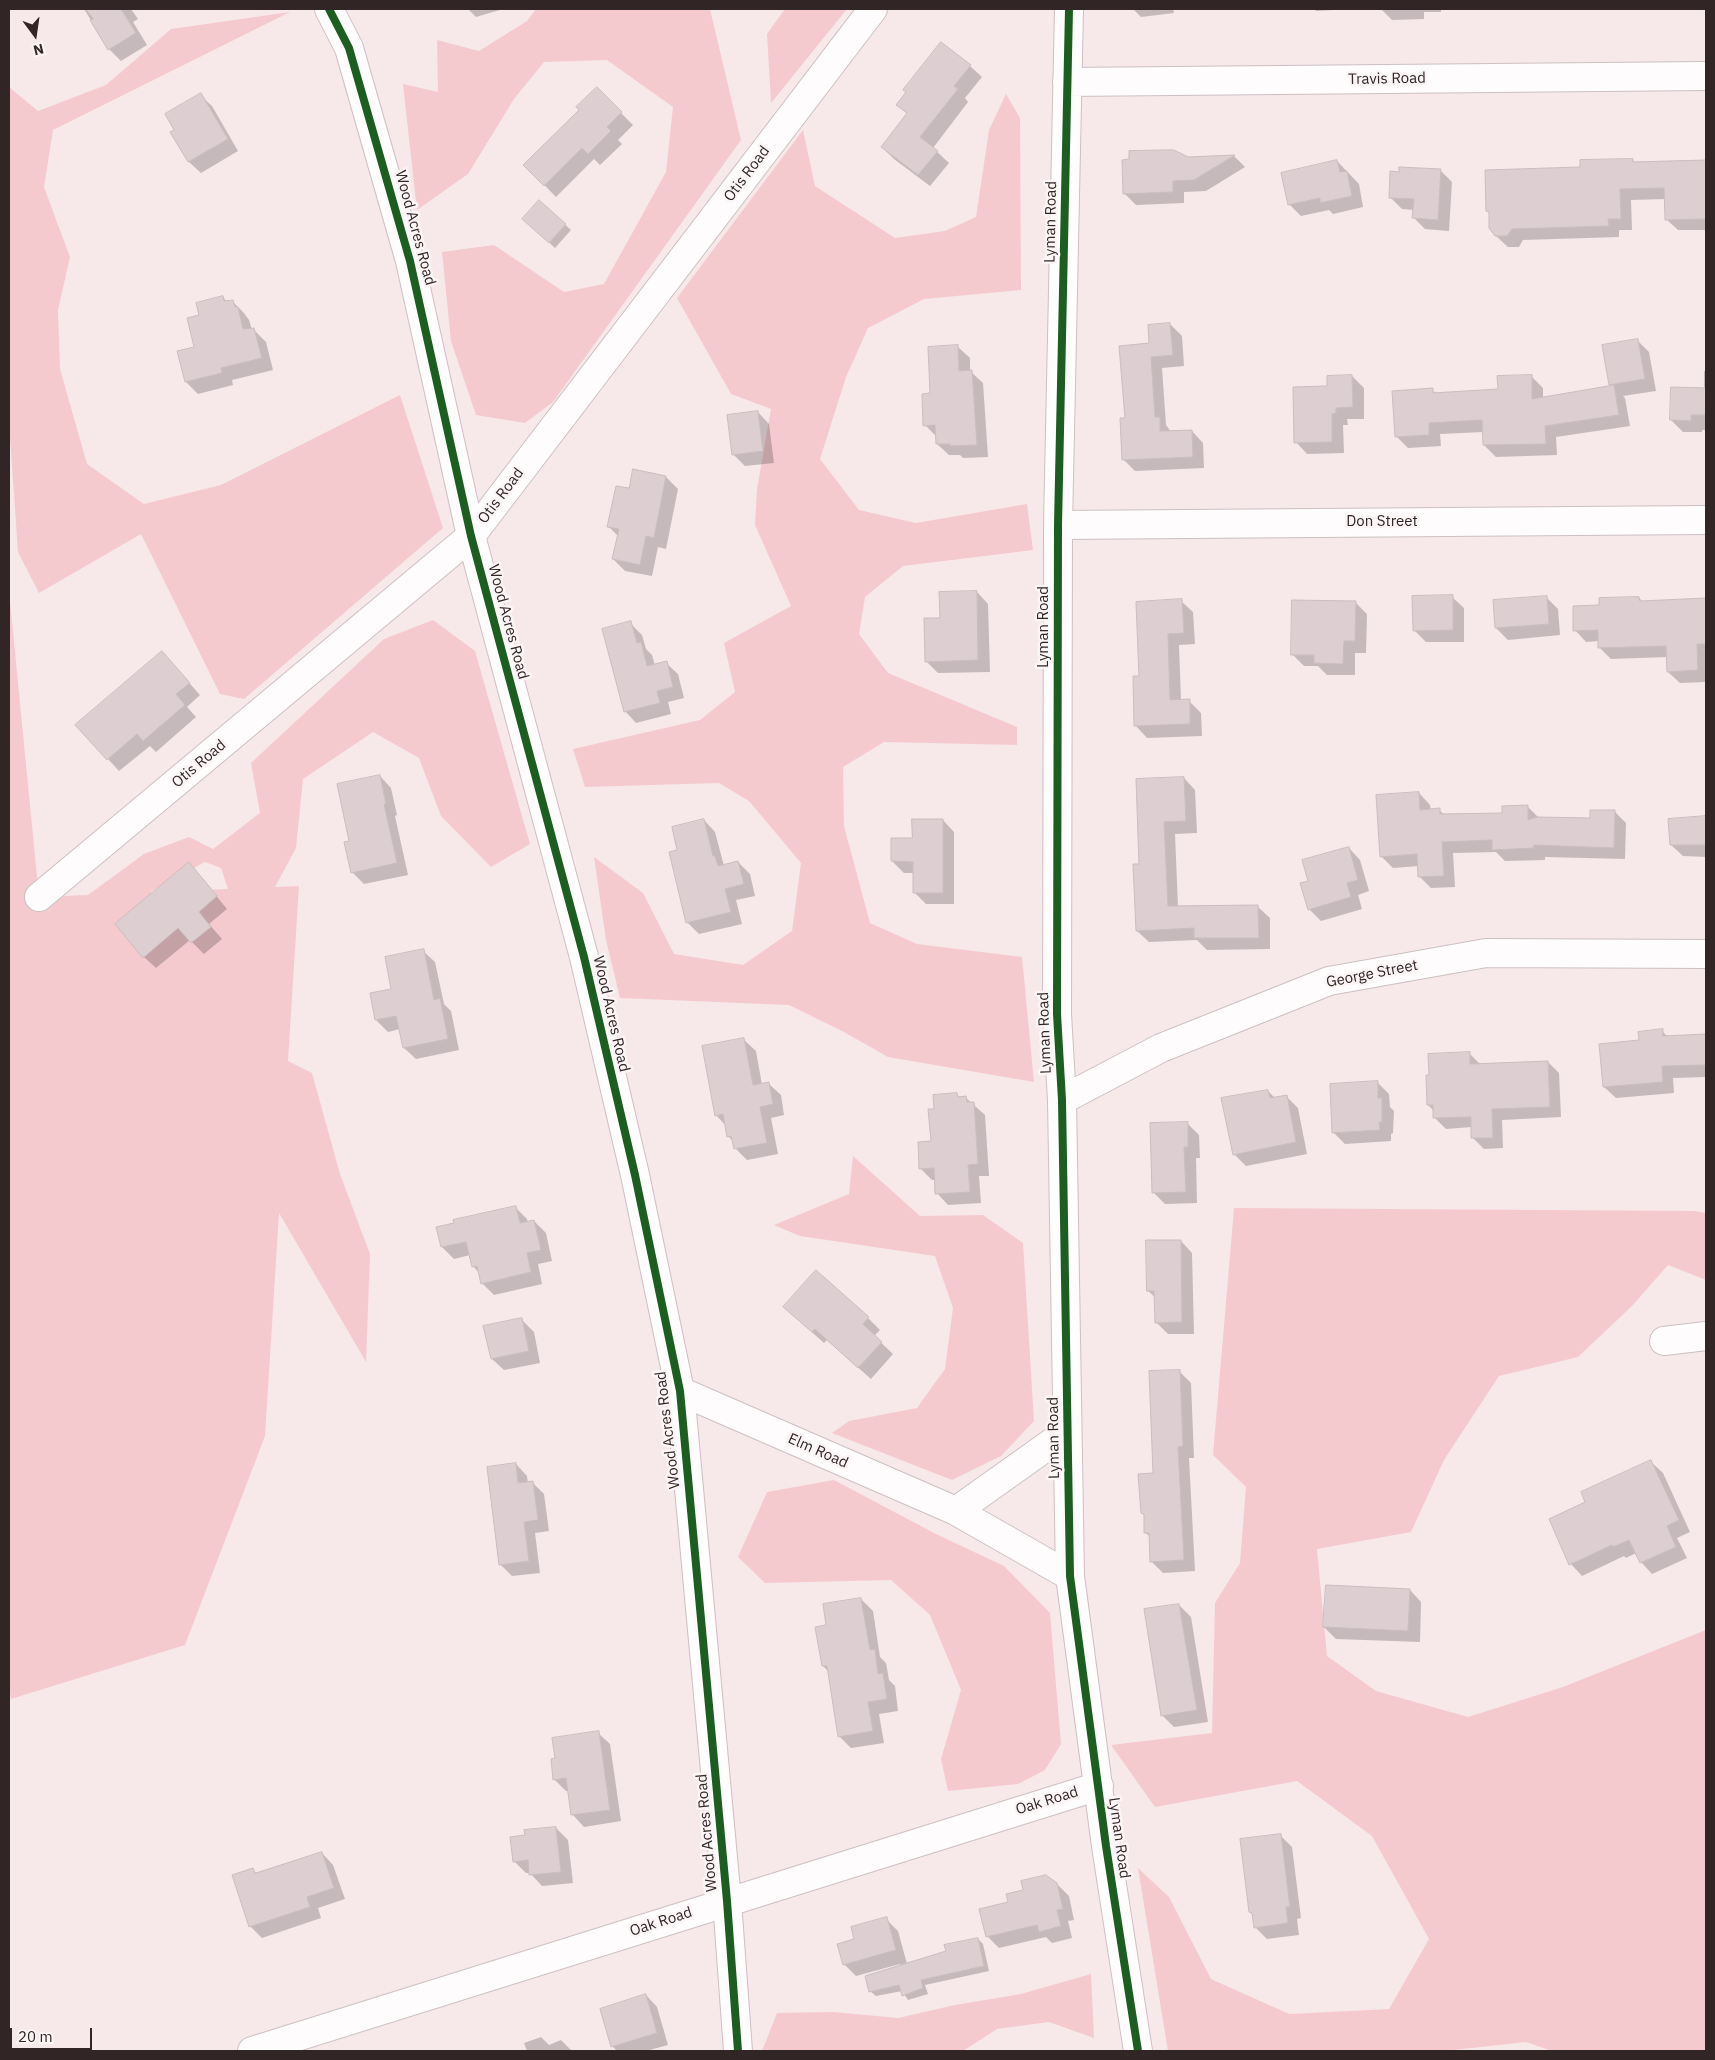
<!DOCTYPE html>
<html>
<head>
<meta charset="utf-8">
<style>
  body { margin:0 }
  #map { position:relative; width:1715px; height:2060px; overflow:hidden; background:#f7e8ea; font-family:"IBM Plex Sans",sans-serif }
  canvas { display:block }
  .frame { position:absolute; inset:0; border:10px solid #312526; pointer-events:none }
  .north { position:absolute; left:10px; top:10px; width:50px; height:50px; -webkit-text-stroke:4px #fcf5f6; paint-order:stroke; rotate:166deg; font-size:14px; font-weight:700; line-height:20px; text-align:center; color:#312526 }
  .north::after { content:''; display:block; margin:auto; width:18px; height:22px; background:#312526; clip-path:polygon(50% 0,100% 100%,50% 72%,0 100%) }
  .scale { position:absolute; left:10px; top:2028px; width:82px; height:22px; box-sizing:border-box; border:2px solid #312526; border-top:0; padding-left:6px; font-size:15px; line-height:18px; white-space:nowrap; color:#312526; -webkit-text-stroke:4px #fcf5f6; paint-order:stroke }
</style>
</head>
<body>
<div id="map">
<canvas width="1715" height="2060"></canvas>
<div class="frame"></div>
<div class="north">N</div>
<div class="scale">20 m</div>
</div>
<script>
const c = document.querySelector('canvas').getContext('2d');
c.lineJoin = 'round';
function fill(path, color) {
  c.fillStyle = color;
  c.fill(path, 'evenodd');
}
function trace(path, color, width, dash) {
  c.strokeStyle = color;
  c.lineWidth = width;
  c.lineCap = dash ? 'butt' : 'round';
  c.setLineDash(dash || []);
  c.stroke(path);
}
function write(font, color, halo, rows, align = 'center') {
  c.font = font + ' "IBM Plex Sans",sans-serif';
  c.lineWidth = 5;
  c.setLineDash([]);
  c.textBaseline = 'middle';
  c.strokeStyle = halo;
  c.fillStyle = color;
  for (const [text, x, y, turn = 0] of rows) {
    c.save();
    c.translate(x, y);
    c.rotate((+turn || 0) * Math.PI / 180);
    c.textAlign = isNaN(turn) ? turn : align;
    if (halo) c.strokeText(text, 0, 0);
    c.fillText(text, 0, 0);
    c.restore();
  }
}
fill(new Path2D(`
  M536,9H710L741,140L553,402L525,423L476,415L451,341L442,252L494,245L564,292L604,284L666,172L673,107L607,60L544,62L514,99L468,174L417,210L403,84L438,92L437,40L479,51L527,21Z
  M785,9H847L771,103L767,34Z
  M290,12L53,130L44,187L70,257L58,310L60,369L87,464L144,504L221,485L400,395L443,528L244,699L220,694L141,534L39,593L18,552L9,423V87L38,111L106,85L171,29Z
  M1006,94L1020,118L1021,290L924,299L868,328L846,377L820,459L859,510L916,523L1027,504L1033,550L903,566L865,597L859,634L888,673L1017,727V745L884,742L843,767L844,826L870,923L917,944L1022,957L1034,1082L888,1057L844,1032L789,1005L620,998L606,940L594,857L643,893L674,954L743,965L792,931L801,863L749,801L719,783L585,787L573,749L700,720L735,692L724,643L791,606L755,525L757,489L771,409L731,394L677,298L803,130L815,186L895,238L945,231L976,217L989,130Z
  M9,591L39,897L88,895L144,854L189,837L213,849L260,813L251,763L384,639L433,620L475,651L530,844L491,867L441,816L419,758L373,732L303,779L296,848L275,887L299,886L288,1061L312,1073L340,1174L370,1254L366,1362L279,1213L265,1436L185,1645L11,1699L9,1687ZM205,862L221,868L228,889L150,892Z
  M853,1156L920,1216L983,1215L1023,1243L1034,1421L1001,1456L952,1480L832,1433L849,1421L917,1408L945,1369L953,1308L935,1256L800,1236L774,1225L849,1194Z
  M1234,1208L1694,1211L1706,1213V1280L1668,1265L1632,1306L1578,1357L1499,1376L1444,1460L1411,1532L1317,1549L1327,1656L1376,1691L1468,1717L1563,1687L1706,1630V2051H1552L1526,2042L1444,2051H1168L1138,1868L1169,1897L1211,1979L1289,2014L1389,2009L1429,1939L1372,1836L1297,1781L1155,1807L1111,1745L1212,1733L1215,1603L1240,1563L1246,1487L1213,1455Z
  M834,1480L936,1534L1004,1566L1050,1613L1061,1744L1045,1770L1018,1784L948,1791L941,1759L961,1690L930,1615L891,1580L765,1583L738,1557L767,1492Z
  M1091,1974L1094,2038L1049,2022L997,2029L963,2051H762L777,2013L833,2012L898,2018L955,2005L1021,1994Z`), '#f5cacf');
fill(new Path2D(`
  M84,9H131L138,19L133,22L147,45L121,61L109,49Z
  M468,9H503L476,17Z
  M1133,9H1173L1174,13L1141,17Z
  M1314,9H1351L1316,11Z
  M1381,9H1441V12H1424V19L1392,20Z
  M970,66L982,77L965,98L968,102L933,148L949,163L930,186L894,159L882,147L908,115L898,104Z
  M597,89L633,125L618,140L622,144L600,165L594,159L556,197L525,165L581,110Z
  M200,95L212,106L238,151L201,173L189,162L172,132L176,130Z
  M1234,156L1245,167L1206,191L1184,192V203L1136,205L1124,193L1187,158Z
  M1632,160L1635,163L1706,161V230H1678L1666,219V199L1631,200L1632,230H1619V237L1523,240L1519,247H1508L1496,236L1491,214L1487,211L1581,168Z
  M1337,161L1359,184L1363,207L1333,214L1329,210L1301,216L1289,204Z
  M1440,170L1452,182L1449,231L1425,229L1414,218V210L1402,209L1390,197L1400,173Z
  M539,201L571,230L555,248L529,224Z
  M223,297L227,302L232,301L244,313L249,320L252,330H254L266,342L273,370L232,380L233,385L198,394L186,382L179,351L196,348Z
  M1170,324L1182,336L1184,366L1162,368L1166,425L1171,432L1192,431L1203,443L1204,468L1135,471L1123,459L1126,419L1150,345Z
  M1637,340L1649,352L1656,391L1623,396L1625,398L1630,426L1556,437L1557,455L1496,457L1484,445V432L1440,434L1441,446L1408,448L1396,436L1432,390L1437,394L1499,391L1531,376L1543,388V398L1612,387L1610,385Z
  M958,347L970,358V371L983,383L988,457L963,458L960,455H949L937,444V437L925,425Z
  M1704,371H1706V430H1702V432H1683L1671,420L1704,389Z
  M1352,376L1364,388V419H1347L1348,425H1343L1344,453L1307,454L1296,442L1328,387Z
  M758,412L769,424L774,463L745,466L733,454Z
  M634,470L666,477L678,489L666,549L658,547L652,576L625,571L613,559L618,536L608,526L630,490Z
  M977,592L988,604L990,672L938,673L926,661L941,619Z
  M1452,597L1464,608V642H1426L1414,630Z
  M1546,597L1558,609L1560,635L1508,640L1496,628Z
  M1639,598L1643,602L1706,599V682L1680,683L1668,672V657L1611,659L1599,647V641L1586,642L1575,630L1601,606Z
  M1181,601L1193,612L1195,644L1179,645L1181,701H1189L1201,713L1202,736L1147,738L1136,726L1140,677Z
  M1355,602L1367,614L1366,653H1355V675H1327L1318,666H1304L1292,654Z
  M630,623L642,635L646,649L652,655L655,666L666,663L678,674L684,698L668,702L671,714L636,723L625,711Z
  M162,652L200,695L187,707L196,717L156,752L150,746L119,771L77,725Z
  M380,776L391,788L397,815L395,816L408,875L364,884L352,872L351,842Z
  M1184,778L1195,790L1197,833L1175,834L1178,907H1258L1270,918V949L1207,950L1197,940L1149,942L1137,931L1140,865Z
  M1419,793L1430,805L1431,810H1439L1445,815L1503,814L1527,806L1539,818L1591,820L1614,811L1626,823L1625,859L1545,857V860L1505,861L1496,852L1453,853L1455,887L1431,888L1420,877L1419,866L1393,868L1381,856Z
  M1706,817V857L1683,856L1671,845L1669,820Z
  M704,820L715,832L724,866L738,862L750,874L755,896L736,900L742,924L699,934L687,922L679,851Z
  M943,820L954,832V904H926L914,892V873H904L892,861L914,839Z
  M1349,848L1360,860L1369,891L1358,895L1362,909L1321,921L1309,909L1310,882Z
  M200,876L227,909L209,924L222,939L204,954L190,940L156,968L144,957Z
  M423,951L435,962L444,1004L451,1011L459,1050L416,1059L404,1048L400,1029L388,1032L376,1020L393,990Z
  M1662,1031L1668,1037L1706,1035V1077L1673,1078L1674,1093L1616,1098L1604,1087L1640,1041Z
  M744,1040L756,1051L762,1085L769,1084L781,1095L784,1115L771,1118L778,1154L747,1160L735,1148L734,1142L728,1136L726,1126L716,1115Z
  M1469,1053L1480,1064L1548,1062L1559,1073L1561,1117L1502,1120L1503,1148L1484,1149L1473,1138L1472,1127L1446,1129L1435,1118L1434,1111L1428,1105L1430,1076Z
  M1377,1082L1389,1094L1390,1107L1394,1111L1393,1133L1391,1134V1141L1345,1144L1333,1132Z
  M1268,1091L1275,1098L1286,1096L1298,1108L1307,1154L1246,1166L1234,1154Z
  M957,1095L960,1098H966L985,1115L989,1176H979L981,1203L948,1205L937,1193L936,1180H932L920,1168L932,1142L935,1110Z
  M1187,1123L1199,1135L1200,1158H1196L1197,1203L1165,1204L1153,1192Z
  M515,1207L527,1219L528,1223L534,1221L546,1233L552,1261L538,1264L542,1284L494,1295L482,1283L479,1273L473,1266L470,1255L454,1259L442,1247L438,1227Z
  M1181,1241L1192,1253L1194,1334H1168L1156,1322V1298L1148,1291Z
  M796,1318H868L880,1330L874,1336L893,1354L871,1379L827,1340L824,1343Z
  M522,1320L534,1332L540,1363L504,1370L492,1359Z
  M1179,1371L1191,1383L1194,1458H1189L1195,1571L1163,1573L1151,1561L1150,1537L1146,1533L1145,1516L1142,1513L1155,1474Z
  M1651,1462L1663,1473L1690,1532L1677,1538L1687,1558L1652,1574L1641,1562L1636,1553L1626,1558L1624,1556L1582,1576L1571,1564L1587,1503Z
  M516,1464L527,1476L528,1483L532,1482L544,1494L549,1531L535,1533L540,1573L512,1576L501,1565Z
  M1410,1590L1421,1602L1420,1642L1336,1639L1324,1627Z
  M861,1599L873,1611L880,1657L886,1663L889,1680L895,1686L898,1711L879,1714L884,1743L851,1748L839,1736L829,1672L823,1666L828,1626Z
  M1179,1605L1191,1617L1208,1722L1174,1727L1162,1715Z
  M598,1733L610,1744L621,1821L584,1827L573,1815L569,1791H566L554,1779Z
  M556,1828L568,1840L573,1883L542,1886L530,1873H526L514,1861L526,1836Z
  M1281,1836L1292,1847L1301,1918L1297,1919L1299,1935L1267,1939L1255,1927L1253,1915L1250,1912Z
  M322,1853L333,1865L345,1899L318,1908L321,1918L262,1938L250,1926L253,1870L257,1874Z
  M1057,1884L1069,1896L1074,1920L1068,1921L1072,1938L1052,1943L1046,1937L999,1948L987,1936L1010,1903Z
  M886,1919L898,1931L907,1964L947,1951L978,1939L983,1944L989,1971L925,1985L928,1994L908,2000L902,1991L876,1996L870,1991L901,1966L900,1964L856,1976L844,1964L855,1940Z
  M646,1995L657,2007L668,2045L646,2051H617L612,2046Z
  M541,2037L549,2045L561,2040L572,2051H527L524,2043Z`), '#0003');
const building = new Path2D(`
  M86,9H121L136,33L108,50L90,20L93,19Z
  M941,42L971,65L954,86L958,89L920,137L938,151L918,175L881,147L907,113L896,105L906,92L903,90Z
  M597,87L622,112L607,127L611,131L588,154L582,148L544,186L523,165L579,110L576,107Z
  M201,93L228,139L188,162L170,132L174,130L165,114Z
  M1174,150L1188,157L1235,155L1194,180L1173,181V192L1123,194L1122,160L1129,159V151Z
  M1633,159V162L1706,160V219L1665,220L1664,188L1620,189L1621,219H1608L1609,226L1512,229L1507,236H1495L1489,228V212L1486,211L1485,170L1580,167V160Z
  M1337,160L1340,172L1347,171L1352,196L1320,203V198L1288,205L1281,173Z
  M1399,167L1441,169L1438,220L1412,218L1414,199L1389,198L1390,171L1399,172Z
  M539,200L566,224L549,243L522,219Z
  M223,296L224,301L233,300L235,307H238L243,329L254,328L262,358L221,368L222,373L185,382L177,351L194,347L187,318L199,315L196,303Z
  M1170,323L1173,355L1151,357L1155,417H1160V431L1192,430L1193,457L1122,460L1120,418H1125L1119,346L1149,343L1148,325Z
  M1638,339L1645,379L1609,385L1602,345Z
  M958,345L959,371L972,370L977,445L950,446V444H936L935,425L923,426L922,394L930,393L928,347Z
  M1352,375L1353,407L1336,408V413L1332,414V442L1294,443L1293,387L1327,386V376Z
  M1532,375V399L1614,385L1619,415L1545,426L1546,444L1483,445L1482,420L1429,423V435L1395,437L1392,391L1433,388V393L1498,389L1497,376Z
  M1671,387L1706,388V415H1691V421L1670,420Z
  M758,411L763,451L732,455L727,415Z
  M633,469L666,476L654,538L646,536L640,565L612,559L619,529L607,527L616,486L629,488Z
  M977,591L978,660L925,662L924,618H940L939,592Z
  M1453,595V630L1413,631L1412,596Z
  M1547,596L1549,624L1495,628L1493,600Z
  M1639,597L1640,601L1706,598V644H1697L1698,670L1667,672L1666,646L1598,648V630L1573,631V606L1599,605V598Z
  M1182,599L1184,633L1168,634L1170,700L1190,699V724L1134,726L1133,676H1139L1136,602Z
  M1292,600L1356,601L1355,641H1344L1343,664L1314,663V655H1291Z
  M631,621L637,643L641,642L647,666L667,661L673,687L657,691L660,703L624,712L602,629Z
  M162,651L190,683L176,694L185,705L143,741L137,734L107,760L75,725Z
  M380,775L386,804H384L397,863L351,873L344,842L349,841L337,784Z
  M1184,777L1186,821L1164,822L1168,906L1258,905L1259,938H1194V928L1136,931L1133,864H1139L1136,779Z
  M1419,792L1420,810L1440,808V814L1502,813V806L1528,805V820L1537,817L1590,818V810H1615L1614,848L1534,845V848L1492,850V840L1442,842L1444,876L1418,877L1417,854L1380,857L1376,795Z
  M1706,816V845H1670L1668,819Z
  M704,819L713,856H715L718,866L738,861L744,884L725,889L731,912L686,923L669,852L677,850L672,827Z
  M912,819H943V893H913V862L891,861V838H912Z
  M1349,847L1358,880L1347,883L1351,897L1308,910L1300,883L1308,881L1302,860Z
  M189,862L217,896L199,912L211,927L191,943L178,928L143,958L115,924Z
  M424,949L434,1000L440,998L448,1039L403,1048L396,1016L375,1020L370,993L391,989L385,957Z
  M1663,1029V1036L1706,1034V1065L1662,1066L1663,1082L1603,1087L1599,1044L1639,1040L1638,1032Z
  M744,1038L753,1085L769,1082L773,1104L760,1107L767,1143L734,1149L731,1136L727,1137L723,1114L715,1116L702,1046Z
  M1470,1052V1064L1548,1061L1550,1107L1492,1109L1493,1138H1471V1117L1433,1118V1105H1427L1426,1075H1429L1428,1054Z
  M1378,1081V1098H1382V1122H1379L1380,1130L1332,1133L1330,1084Z
  M1268,1090L1270,1098L1287,1095L1296,1142L1233,1155L1221,1098Z
  M957,1093L958,1097L966,1096L967,1102H974L978,1164L968,1165L970,1192L935,1194L934,1168L919,1169L918,1142L931,1141L928,1109H934L933,1095Z
  M1188,1122V1147H1184L1186,1192L1152,1193L1150,1123Z
  M516,1206L520,1223L534,1220L541,1250L527,1253L531,1272L481,1284L477,1266L472,1267L466,1242L441,1247L436,1227L454,1223L453,1220Z
  M1146,1240H1181L1182,1322L1155,1323L1154,1291H1147Z
  M816,1270L869,1317L863,1324L882,1342L858,1368L815,1329L812,1332L783,1307Z
  M522,1318L529,1351L491,1359L483,1326Z
  M1180,1370L1183,1446L1178,1447L1184,1560L1150,1562L1149,1533H1144V1514L1141,1513L1138,1474L1153,1473L1149,1371Z
  M1651,1460L1679,1520L1667,1526L1676,1547L1640,1563L1629,1540L1613,1547L1612,1545L1569,1565L1549,1519L1585,1502L1581,1492Z
  M516,1463L518,1483L533,1481L538,1520L524,1522L529,1561L499,1565L487,1467Z
  M1326,1585L1410,1589L1408,1631L1323,1627Z
  M861,1598L870,1650L875,1649L878,1674L883,1673L887,1699L868,1702L873,1731L838,1737L827,1666H822L815,1627L826,1625L823,1604Z
  M1179,1604L1197,1710L1161,1716L1144,1609Z
  M599,1731L610,1810L571,1815L566,1778L553,1780L551,1759L555,1758L552,1738Z
  M556,1827L561,1872L529,1875L528,1860L513,1862L510,1837L525,1835L524,1830Z
  M1281,1834L1290,1907H1286L1288,1923L1254,1928L1252,1913L1249,1912L1240,1839Z
  M322,1852L334,1888L307,1897L310,1907L249,1927L232,1875L253,1868L255,1873Z
  M1046,1875L1057,1883L1063,1909L1057,1910L1061,1926L1039,1932L1037,1925L986,1937L979,1909L1008,1902L1006,1894L1023,1890L1021,1881Z
  M887,1917L896,1950L843,1965L837,1944L854,1939L851,1927Z
  M978,1938L984,1966L921,1980L923,1988L902,1996L899,1985L869,1992L865,1976L946,1951L944,1945Z
  M646,1994L657,2033L611,2047L600,2009Z`);
fill(building, '#ddcfd1');
trace(building, '#cabdbf', 1);
const minor = new Path2D(`
  M329,9L349,48L410,261L471,536L584,957L635,1175L680,1391L727,1901L738,2051
  M1069,9L1058,525L1057,1014L1062,1100L1070,1576L1106,1846L1138,2051
  M1067,82L1706,76
  M1058,525L1706,520
  M39,897L471,536L873,9
  M1062,1100L1161,1048L1329,981L1486,953L1706,954
  M1664,1341L1706,1336
  M680,1391L956,1511L1070,1576
  M956,1511L1067,1432
  M252,2051L1099,1786`);
trace(minor, '#cdc0c2', 30);
trace(minor, '#fefcfc', 28);
trace(new Path2D(`
  M329,9L349,48L410,261L471,536L584,957L635,1175L680,1391L727,1901L738,2051
  M1069,9L1058,525L1057,1014L1062,1100L1070,1576L1106,1846L1138,2051`), '#1b5e20', 8);
write('15px', '#312526', '#fcf5f6', [
  ["Travis Road",1387,79,-1],
  ["Otis Road",747,174,-53],
  ["Lyman Road",1051,222,-89],
  ["Wood Acres Road",415,228,75],
  ["Otis Road",501,496,-53],
  ["Don Street",1382,522],
  ["Wood Acres Road",508,622,75],
  ["Lyman Road",1044,627,-90],
  ["Otis Road",199,764,-40],
  ["George Street",1372,974,-11],
  ["Wood Acres Road",611,1014,77],
  ["Lyman Road",1045,1033,-92],
  ["Wood Acres Road",668,1430,-97],
  ["Lyman Road",1054,1438,-91],
  ["Elm Road",818,1451,24],
  ["Oak Road",1047,1801,-17],
  ["Wood Acres Road",707,1833,-95],
  ["Lyman Road",1119,1838,82],
  ["Oak Road",661,1922,-18]
]);
</script>
</body>
</html>
